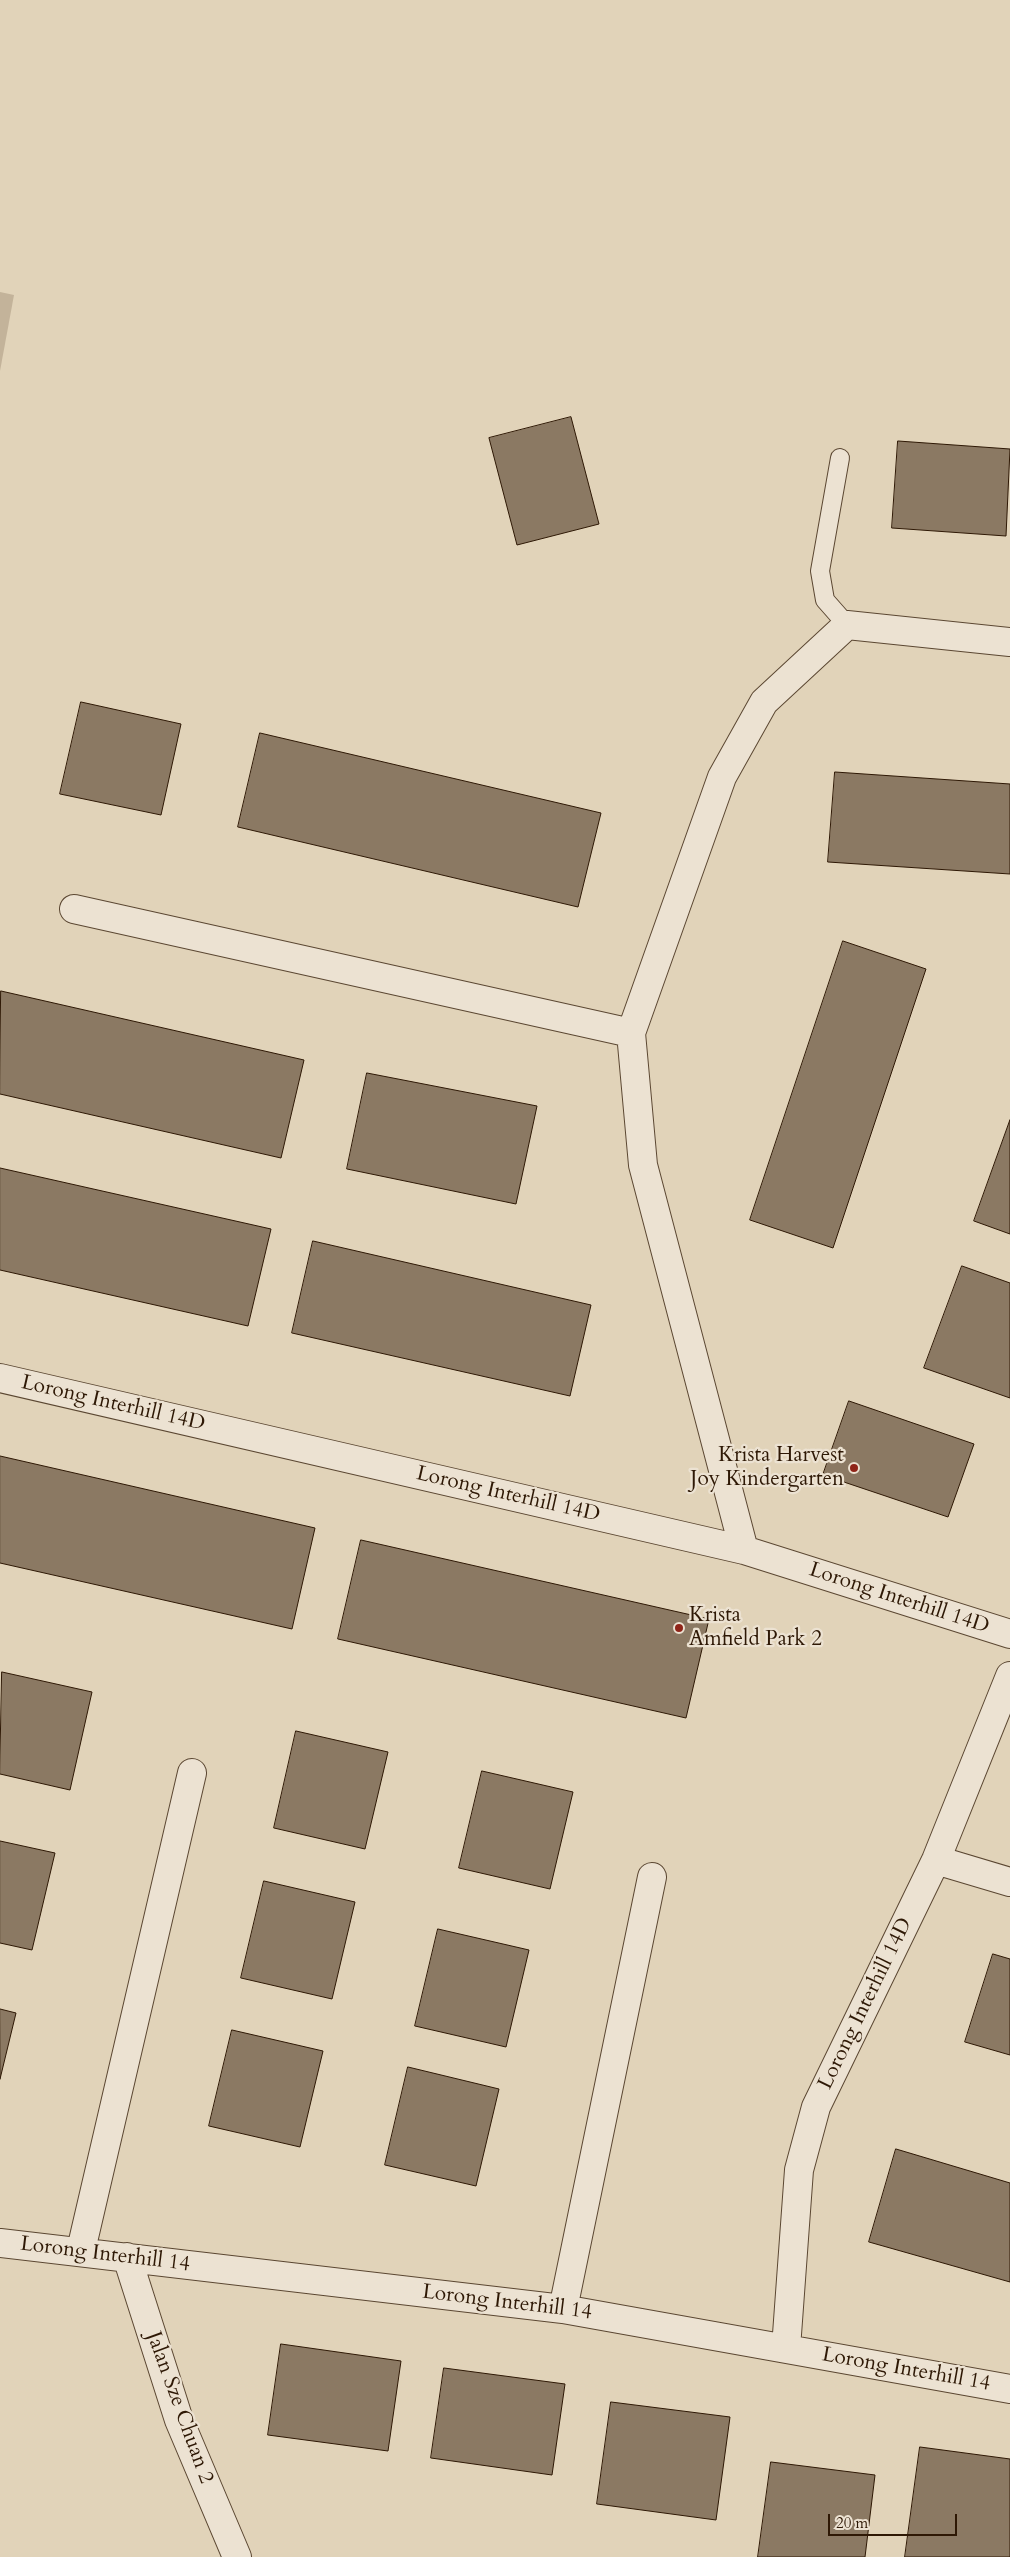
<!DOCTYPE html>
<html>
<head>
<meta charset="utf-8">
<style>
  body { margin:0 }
  #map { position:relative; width:1010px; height:2557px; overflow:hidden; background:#e1d3b9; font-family:Cardo,serif }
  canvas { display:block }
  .scale { position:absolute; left:828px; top:2514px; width:129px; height:22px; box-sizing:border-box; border:2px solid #2e1805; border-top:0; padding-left:6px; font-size:15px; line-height:18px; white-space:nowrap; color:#2e1805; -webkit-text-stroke:4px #ece2d2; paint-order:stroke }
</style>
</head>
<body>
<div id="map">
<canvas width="1010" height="2557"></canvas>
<div class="scale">20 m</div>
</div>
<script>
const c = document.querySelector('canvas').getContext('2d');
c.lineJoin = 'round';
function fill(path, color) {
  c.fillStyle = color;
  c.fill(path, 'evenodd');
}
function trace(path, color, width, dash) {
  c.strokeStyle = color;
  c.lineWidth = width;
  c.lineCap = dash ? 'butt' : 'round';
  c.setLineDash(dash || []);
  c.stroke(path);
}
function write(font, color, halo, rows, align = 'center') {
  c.font = font + ' Cardo,serif';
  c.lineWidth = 4.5;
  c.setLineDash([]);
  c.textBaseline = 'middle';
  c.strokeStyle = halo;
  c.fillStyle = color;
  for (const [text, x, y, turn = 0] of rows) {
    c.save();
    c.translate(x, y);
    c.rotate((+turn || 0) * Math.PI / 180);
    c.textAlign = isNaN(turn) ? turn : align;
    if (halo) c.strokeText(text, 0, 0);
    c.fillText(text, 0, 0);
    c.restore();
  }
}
fill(new Path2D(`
  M0,292L14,295L0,371Z`), '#c3b39a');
const building = new Path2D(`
  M571,417L599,524L517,545L489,438Z
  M898,441L1010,449L1006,536L892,528Z
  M81,702L181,724L161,815L60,794Z
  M260,733L601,813L578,907L238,827Z
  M835,772L1010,784V874L828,862Z
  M843,941L926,969L833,1248L750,1220Z
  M1,991L304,1060L281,1158L0,1094Z
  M367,1073L537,1106L516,1204L347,1169Z
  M1010,1120V1234L974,1221Z
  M0,1168L271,1229L248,1326L0,1270Z
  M313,1241L591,1305L570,1396L292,1333Z
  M962,1266L1010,1283V1398L924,1368Z
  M849,1401L974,1444L948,1517L823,1475Z
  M0,1456L315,1528L292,1629L0,1563Z
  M361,1540L709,1619L686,1718L338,1639Z
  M2,1672L92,1692L70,1790L0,1774Z
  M296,1731L388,1752L365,1849L274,1828Z
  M482,1771L573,1792L550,1889L459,1868Z
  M0,1841L55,1853L32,1950L0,1943Z
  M264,1881L355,1902L332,1999L241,1978Z
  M438,1929L529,1950L506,2047L415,2026Z
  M993,1954L1010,1959V2055L965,2042Z
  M0,2009L16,2013L0,2079Z
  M232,2030L323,2051L300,2147L209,2126Z
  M408,2067L499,2089L476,2186L385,2165Z
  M896,2149L1010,2183V2282L869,2242Z
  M281,2344L401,2361L388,2451L268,2435Z
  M444,2368L565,2384L552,2475L431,2458Z
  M611,2402L730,2417L716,2520L597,2504Z
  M920,2447L1010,2459V2557H905Z
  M771,2462L875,2475L865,2557H758Z`);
fill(building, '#8b7963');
trace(building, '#2e1805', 1);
const service = new Path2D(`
  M840,458L820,571L825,600L847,625`);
const minor = new Path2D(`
  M74,909L631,1033
  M0,1378L744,1550L1010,1634
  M744,1550L643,1165L631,1033L722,777L764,702L847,625L1010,642
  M936,1860L1010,1882
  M0,2243L563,2309L1010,2389
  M81,2250L192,1773
  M127,2257L179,2420L237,2557
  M563,2309L652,1877
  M786,2348L799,2170L816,2107L936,1860L1010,1676`);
trace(service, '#5b4732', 20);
trace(minor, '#5b4732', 30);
trace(service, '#ece2d2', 18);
trace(minor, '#ece2d2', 28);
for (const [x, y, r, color] of [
  [854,1468,5,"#8f2418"],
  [679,1628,5,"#8f2418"]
]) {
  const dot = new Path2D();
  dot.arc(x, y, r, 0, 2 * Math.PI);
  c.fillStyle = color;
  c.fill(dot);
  trace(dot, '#ece2d2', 2);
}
write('21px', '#2e1805', '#ece2d2', [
  ["Lorong Interhill 14D",113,1404,13],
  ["Lorong Interhill 14D",508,1495,13],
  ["Lorong Interhill 14D",899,1599,18],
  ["Lorong Interhill 14D",866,2004,-64],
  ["Lorong Interhill 14",105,2255,7],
  ["Lorong Interhill 14",507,2303,7],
  ["Lorong Interhill 14",906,2370,10],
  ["Jalan Sze Chuan 2",179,2408,70]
]);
write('21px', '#2e1805', '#ece2d2', [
  ["Krista Harvest",844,1456],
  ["Joy Kindergarten",844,1480],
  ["Krista",689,1616,"left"],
  ["Amfield Park 2",689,1640,"left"]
], 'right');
</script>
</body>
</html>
